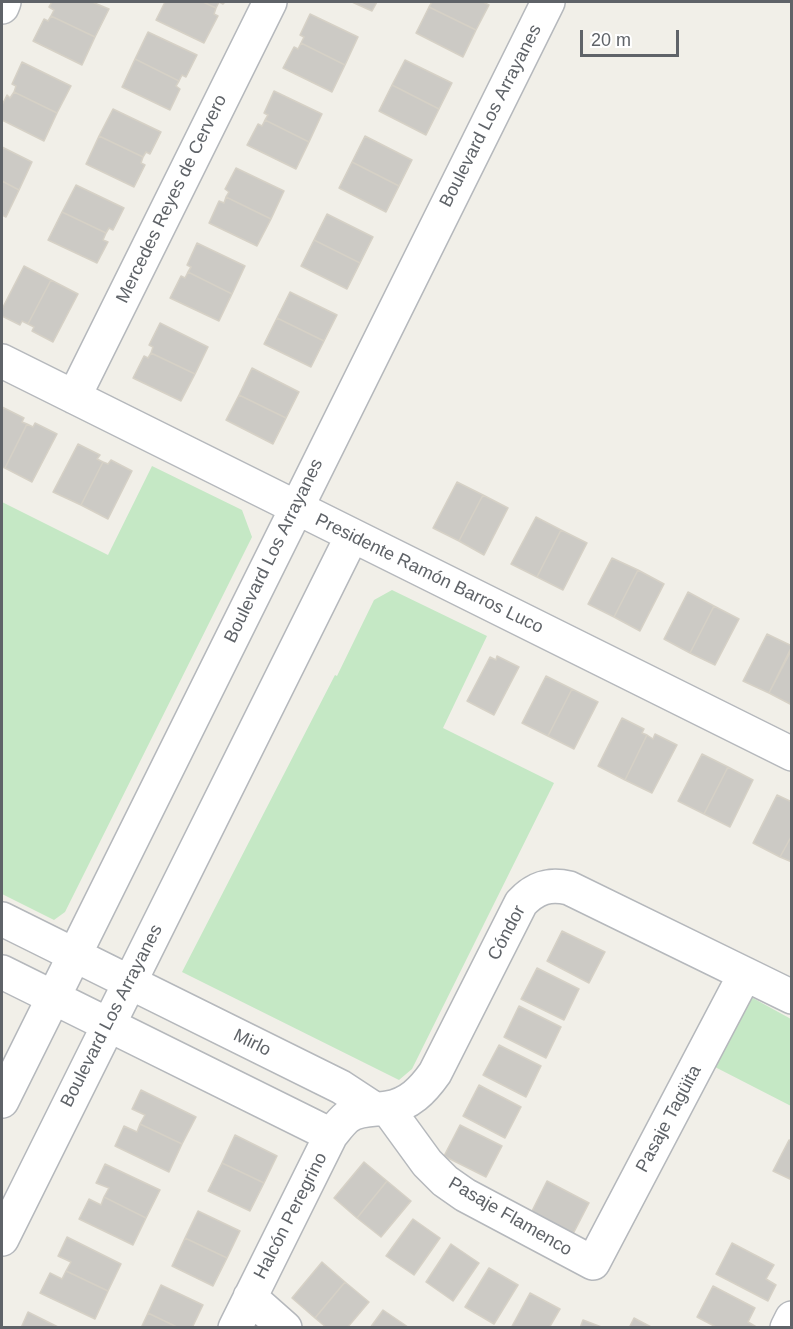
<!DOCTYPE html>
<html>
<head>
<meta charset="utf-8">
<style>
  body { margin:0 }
  #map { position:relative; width:793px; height:1329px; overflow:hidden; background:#f1efe8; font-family:Helvetica,sans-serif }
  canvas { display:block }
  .frame { position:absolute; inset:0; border:3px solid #5f6368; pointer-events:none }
  .scale { position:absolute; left:580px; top:30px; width:99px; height:27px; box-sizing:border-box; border:3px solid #5f6368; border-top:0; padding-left:8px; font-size:18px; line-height:21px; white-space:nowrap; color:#5f6368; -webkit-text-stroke:4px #fff; paint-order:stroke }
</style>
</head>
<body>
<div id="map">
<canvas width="793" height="1329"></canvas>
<div class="frame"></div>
<div class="scale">20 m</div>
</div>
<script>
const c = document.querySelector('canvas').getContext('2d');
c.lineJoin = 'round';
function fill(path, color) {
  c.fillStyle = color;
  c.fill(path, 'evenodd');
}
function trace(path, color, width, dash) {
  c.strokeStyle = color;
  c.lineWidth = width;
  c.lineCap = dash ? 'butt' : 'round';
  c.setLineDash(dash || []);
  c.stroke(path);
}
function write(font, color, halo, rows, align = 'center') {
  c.font = font + ' Helvetica,sans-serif';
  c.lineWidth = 5;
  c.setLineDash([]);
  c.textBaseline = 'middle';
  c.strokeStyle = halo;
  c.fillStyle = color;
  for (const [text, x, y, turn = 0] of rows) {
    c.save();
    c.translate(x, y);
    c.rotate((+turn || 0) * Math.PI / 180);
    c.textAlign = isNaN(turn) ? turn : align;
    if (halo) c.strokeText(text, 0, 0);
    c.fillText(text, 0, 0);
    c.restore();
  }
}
fill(new Path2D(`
  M152,466L242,510L252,537L65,912L54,920L2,894V502L108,555Z
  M392,590L487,636L443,728L554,783L412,1069L399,1080L182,972L335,675L337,676L374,600Z
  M751,997L791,1019V1106L715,1067Z`), '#c5e8c5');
const building = new Path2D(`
  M52,2H92L109,9L95,37L51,16L54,10L49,7Z
  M165,2H203L216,8L214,14L218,16L204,43L156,20Z
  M203,2H225L223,4L219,2L216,8Z
  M352,2H377L372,11Z
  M432,2H483L489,5L476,30L429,7Z
  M429,7L476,30L463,57L416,33Z
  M310,14L358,37L345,65L301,43L304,37L300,35Z
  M51,16L95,37L82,65L33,41L44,19L48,21Z
  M148,32L197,55L186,77L182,75L179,81L135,59Z
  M301,43L345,65L332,92L283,68L294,47L298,49Z
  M135,59L179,81L176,86L180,89L170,110L122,87Z
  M405,60L452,83L439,109L392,85Z
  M22,62L71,86L57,113L14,92L16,86L12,84Z
  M392,85L439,109L426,135L379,111Z
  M274,91L322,114L309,142L265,120L268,115L264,113Z
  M14,92L57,113L44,141L2,120V105L7,95L10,98Z
  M113,109L161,132L150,154L146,152L143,157L99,136Z
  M265,120L309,142L296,169L247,145L258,124L262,126Z
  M99,136L143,157L141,163L145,165L134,187L86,164Z
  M365,136L412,160L399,186L352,162Z
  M2,147L32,162L19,190L2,181Z
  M352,162L399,186L386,212L339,188Z
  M236,168L284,191L271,219L226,197L229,192L225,189Z
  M2,181L19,190L6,217L2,215Z
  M76,185L124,208L113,230L109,228L106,233L62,212Z
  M226,197L271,219L257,246L209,223L219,201L224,203Z
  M62,212L106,233L103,240L108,242L97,263L48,240Z
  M327,214L373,237L360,263L314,240Z
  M314,240L360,263L347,289L301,266Z
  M197,243L245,266L232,294L188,272L191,267L187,265Z
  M24,266L51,280L28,324L22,321L20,325L2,316V309Z
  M188,272L232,294L219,321L170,298L181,276L185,278Z
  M51,280L78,294L53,342L32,331L34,327L28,324Z
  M290,292L337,315L324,341L277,318Z
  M277,318L324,341L311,367L264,344Z
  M160,323L208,347L195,374L151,353L153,347L149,345Z
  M151,353L195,374L181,401L133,378L144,356L148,358Z
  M252,368L299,392L286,418L239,395Z
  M239,395L286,418L273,444L226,420Z
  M2,407L24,418L22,422L27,424L5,468L2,467Z
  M35,423L57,434L32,482L5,468L27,424L33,427Z
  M78,444L100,455L97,459L103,462L81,505L53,492Z
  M111,460L132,471L108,519L81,505L103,462L108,464Z
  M457,482L483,495L459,541L433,528Z
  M483,495L508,508L484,555L459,541Z
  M536,517L561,530L537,577L511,564Z
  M561,530L587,543L563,590L537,577Z
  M612,558L638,570L614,617L588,604Z
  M638,570L664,584L640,631L614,617Z
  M688,592L714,606L690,653L664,639Z
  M714,606L739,619L715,665L690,653Z
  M767,634L792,646L769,693L743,681Z
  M792,649V705L769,693Z
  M497,656L519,667L494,715L467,701L490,657L496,660Z
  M546,676L572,689L548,736L522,723Z
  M572,689L598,702L574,749L548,736Z
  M622,718L644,729L642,733L647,735L625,780L598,766Z
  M655,734L677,745L652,793L625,780L647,735L653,739Z
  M702,754L728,767L704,814L678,801Z
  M728,767L753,780L730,827L704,814Z
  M777,795L792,802V835L780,857L753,843Z
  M792,835V862L780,857Z
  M562,931L605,952L589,983L547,961Z
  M537,968L579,989L564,1020L521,999Z
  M519,1006L561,1027L546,1058L504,1037Z
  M499,1045L541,1066L526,1097L483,1075Z
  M479,1085L521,1107L505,1138L463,1116Z
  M141,1090L196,1117L182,1144L140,1124L145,1115L132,1109Z
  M140,1124L182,1144L169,1172L115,1146L124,1126L137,1132Z
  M460,1125L502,1146L486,1177L444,1156Z
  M235,1135L277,1156L264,1183L222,1163Z
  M789,1140L792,1141V1180L773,1171Z
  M364,1162L387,1181L357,1218L334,1198Z
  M222,1163L264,1183L250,1211L208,1191Z
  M105,1164L160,1190L146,1218L104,1197L109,1188L96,1183Z
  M387,1181L411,1201L381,1237L357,1218Z
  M547,1181L589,1203L573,1234L531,1213Z
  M104,1197L146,1218L133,1245L79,1219L89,1199L101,1205Z
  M198,1211L240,1231L227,1258L185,1238Z
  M413,1219L440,1238L414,1275L386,1256Z
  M67,1237L121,1264L108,1291L66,1271L71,1262L58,1256Z
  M185,1238L227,1258L213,1286L172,1266Z
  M732,1243L774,1265L766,1279L776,1285L768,1301L716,1274Z
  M451,1244L479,1263L453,1301L426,1282Z
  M322,1262L345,1282L315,1318L292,1298Z
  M489,1268L518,1285L494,1324L465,1307Z
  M66,1271L108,1291L95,1319L40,1293L50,1273L62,1279Z
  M345,1282L369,1302L347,1328H327L315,1318Z
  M161,1285L203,1305L192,1328H179L148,1313Z
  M713,1286L755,1308L748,1322L758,1328H718L697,1317Z
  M530,1293L560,1309L549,1328H511Z
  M383,1310L408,1327L370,1328Z
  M28,1312L60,1328H21Z
  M148,1313L179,1328H141Z
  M634,1318L653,1328H629Z
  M583,1320L604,1328H580Z`);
fill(building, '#cccac5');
trace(building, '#d6d1c6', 1.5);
const street = new Path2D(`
  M2,7L4,2
  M2,361L792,754
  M74,397L270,2
  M2,919L341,1087L373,1108
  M2,972L331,1135
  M2,1101L548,2
  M387,1108L427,1163L445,1181L465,1195L593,1263L745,974
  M2,1239L352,536
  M250,1297L285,1328
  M235,1328L331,1135C336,1129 341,1122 347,1117C359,1108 374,1110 387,1108C409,1105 423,1090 435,1073L521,903C535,888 549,883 569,888L792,997
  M787,1328L792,1318`);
trace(street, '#b5b8bc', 36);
trace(street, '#fff', 33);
write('18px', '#5f6368', '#fff', [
  ["Boulevard Los Arrayanes",491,116,-63],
  ["Mercedes Reyes de Cervero",172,199,-64],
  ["Boulevard Los Arrayanes",274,551,-64],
  ["Presidente Ramón Barros Luco",429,574,26],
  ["Cóndor",507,933,-62],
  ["Boulevard Los Arrayanes",112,1016,-63],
  ["Mirlo",252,1043,26],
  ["Pasaje Tagüita",669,1119,-62],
  ["Halcón Peregrino",291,1216,-63],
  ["Pasaje Flamenco",510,1217,30]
]);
</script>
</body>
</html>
